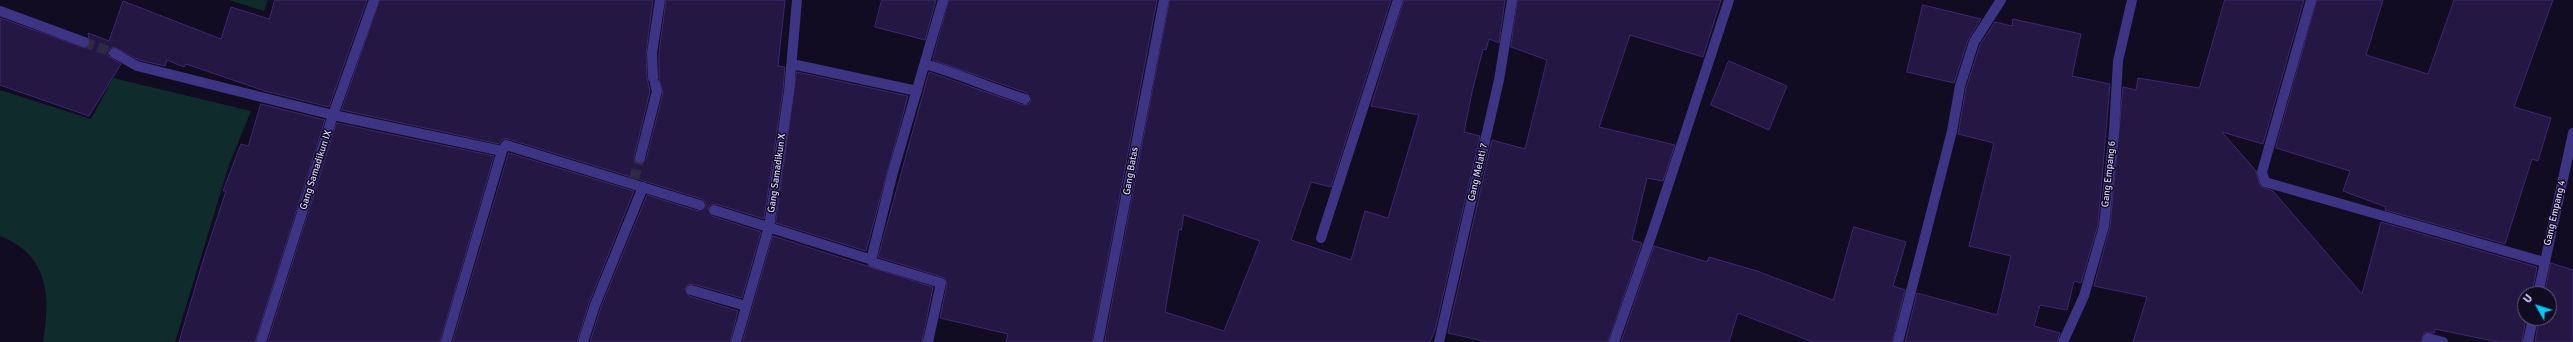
<!DOCTYPE html>
<html>
<head>
<meta charset="utf-8">
<style>
  body { margin:0 }
  #map { position:relative; width:2573px; height:342px; overflow:hidden; background:#120c22; font-family:Signika,sans-serif }
  canvas { display:block }
  .north { position:absolute; left:2517px; top:286px; width:40px; height:40px; box-sizing:border-box; background:#120c22; border:1px solid #61597a; border-radius:50%; rotate:309deg; font-size:11px; font-weight:700; line-height:16px; text-align:center; color:#d7cdff }
  .north::after { content:''; display:block; margin:auto; width:14px; height:18px; background:#00caf8; clip-path:polygon(50% 0,100% 100%,50% 72%,0 100%) }
</style>
</head>
<body>
<div id="map">
<canvas width="2573" height="342"></canvas>
<div class="north">U</div>
</div>
<script>
const c = document.querySelector('canvas').getContext('2d');
c.lineJoin = 'round';
function fill(path, color) {
  c.fillStyle = color;
  c.fill(path, 'evenodd');
}
function trace(path, color, width, dash) {
  c.strokeStyle = color;
  c.lineWidth = width;
  c.lineCap = dash ? 'butt' : 'round';
  c.setLineDash(dash || []);
  c.stroke(path);
}
function write(font, color, halo, rows, align = 'center') {
  c.font = font + ' Signika,sans-serif';
  c.lineWidth = 3;
  c.setLineDash([]);
  c.textBaseline = 'middle';
  c.strokeStyle = halo;
  c.fillStyle = color;
  for (const [text, x, y, turn = 0] of rows) {
    c.save();
    c.translate(x, y);
    c.rotate((+turn || 0) * Math.PI / 180);
    c.textAlign = isNaN(turn) ? turn : align;
    if (halo) c.strokeText(text, 0, 0);
    c.fillText(text, 0, 0);
    c.restore();
  }
}
fill(new Path2D(`
  M229,0H268L264,11Z
  M113,78L251,111L229,165L175,342H43C51,297 49,255 0,236V90L91,119Z`), '#0f2b2c');
const building = new Path2D(`
  M275,0H367L329,107L265,91L186,64L184,67L167,60L165,66L139,60L114,47L109,49L108,56L121,64L89,116L0,85V18L85,48L90,44L88,33L109,41L123,1L221,39L231,7L269,19Z
  M380,0H653L646,53L647,78L650,91L634,157L635,162L639,164L646,160L663,93L659,79V53L666,0H785L778,66L785,67L783,90L764,219L716,204L710,205L708,208L712,216L761,232L742,298L693,284L687,285L685,289L689,296L738,311L730,342H590L601,307L647,195L698,211L706,207V203L702,199L508,139H503L499,144L342,110Z
  M882,0H936L925,40L875,27Z
  M949,0H1157L1092,342H1006L1008,334L940,318L947,284L945,278L878,257L929,72L1023,105L1029,104L1031,101L1027,93L933,60Z
  M1170,0H1391L1331,187L1311,182L1291,240L1351,260L1365,211L1388,218L1419,115L1371,106L1404,0H1505L1499,43L1489,39L1486,50L1483,49L1472,92L1464,132L1480,136L1435,330L1430,342H1105ZM1184,215L1260,241L1224,331L1165,312L1179,229L1181,230Z
  M1518,0H1721L1703,57L1630,35L1599,127L1675,145L1663,181L1647,178L1632,240L1642,243L1608,342H1488L1448,333L1492,140L1525,149L1547,60L1511,47Z
  M2225,0H2304L2263,144L2222,132L2256,171L2260,186L2273,191L2362,294L2381,222L2537,267L2532,294H2525L2526,318L2522,342H2498L2435,329L2434,333H2424L2421,342H2133L2147,297L2094,286L2110,227L2123,87L2136,90L2138,78L2199,88Z
  M2317,0H2383L2366,55L2428,74L2454,0H2553L2514,107L2551,118L2538,161L2532,159L2505,244L2385,210L2386,207L2343,191L2350,171L2276,148Z
  M1923,5L1981,19L1968,40L1954,83L1907,72Z
  M2013,19L2081,34L2072,76L2110,84L2098,225L2081,283L2074,281L2067,310L2040,305L2034,326L2060,333L2057,342H1905L1917,293L1997,315L2011,256L1969,246L1994,143L1958,134L1966,88L1980,45L1995,22L2012,26Z
  M1729,61L1787,86L1769,130L1711,105Z
  M797,72L908,96L866,251L776,223Z
  M261,104L325,120L255,342H179L202,264L226,191H223L241,144L248,146Z
  M337,123L494,156L440,342H268Z
  M509,153L634,191L589,303L577,342H453Z
  M1854,227L1906,242L1893,286L1905,290L1892,342H1813L1738,313L1729,342H1621L1654,246L1707,262L1709,257L1757,271L1833,300Z
  M773,236L933,287L922,342H743Z
  M2551,263L2573,270V342H2535L2539,318H2549V294H2545Z`);
fill(building, '#241744');
trace(building, '#3d2871', 1);
trace(new Path2D(`
  M84,42L114,53
  M634,179L640,158`), '#302943', 10, [10, 5]);
trace(new Path2D(`
  M2311,0L2262,172L2265,182L2544,262
  M0,11L84,42
  M114,53L137,66L333,115L502,151L506,145L700,205
  M792,64L917,91
  M925,64C960,74 990,88 1025,99
  M653,78L652,53L660,0
  M640,158L657,91L655,84
  M714,210L866,258
  M1321,238L1398,0
  M871,260L893,172L943,0
  M872,262L941,283L928,342
  M691,290L746,306
  M2538,294L2573,133
  M261,342L333,115L374,0
  M446,342L502,151
  M583,342L595,305L643,187
  M736,342L769,227L789,91L797,0
  M1098,342L1164,0
  M1439,342L1499,80L1512,0
  M1614,342L1654,228L1729,0
  M1898,342L1952,131L1960,86L1974,42L2001,0
  M2063,342L2084,296L2104,226L2114,131L2118,61L2132,0
  M2427,342L2428,338L2443,342
  M2528,342L2533,318`), '#3e3484', 10);
write('10px', '#d7cdff', '#120c22', [
  ["Gang Samadikun IX",316,170,-72],
  ["Gang Batas",1131,171,-80],
  ["Gang Melati 7",1478,172,-77],
  ["Gang Samadikun X",777,173,-82],
  ["Gang Empang 6",2109,174,-84],
  ["Gang Empang 4",2555,213,-77]
]);
</script>
</body>
</html>
